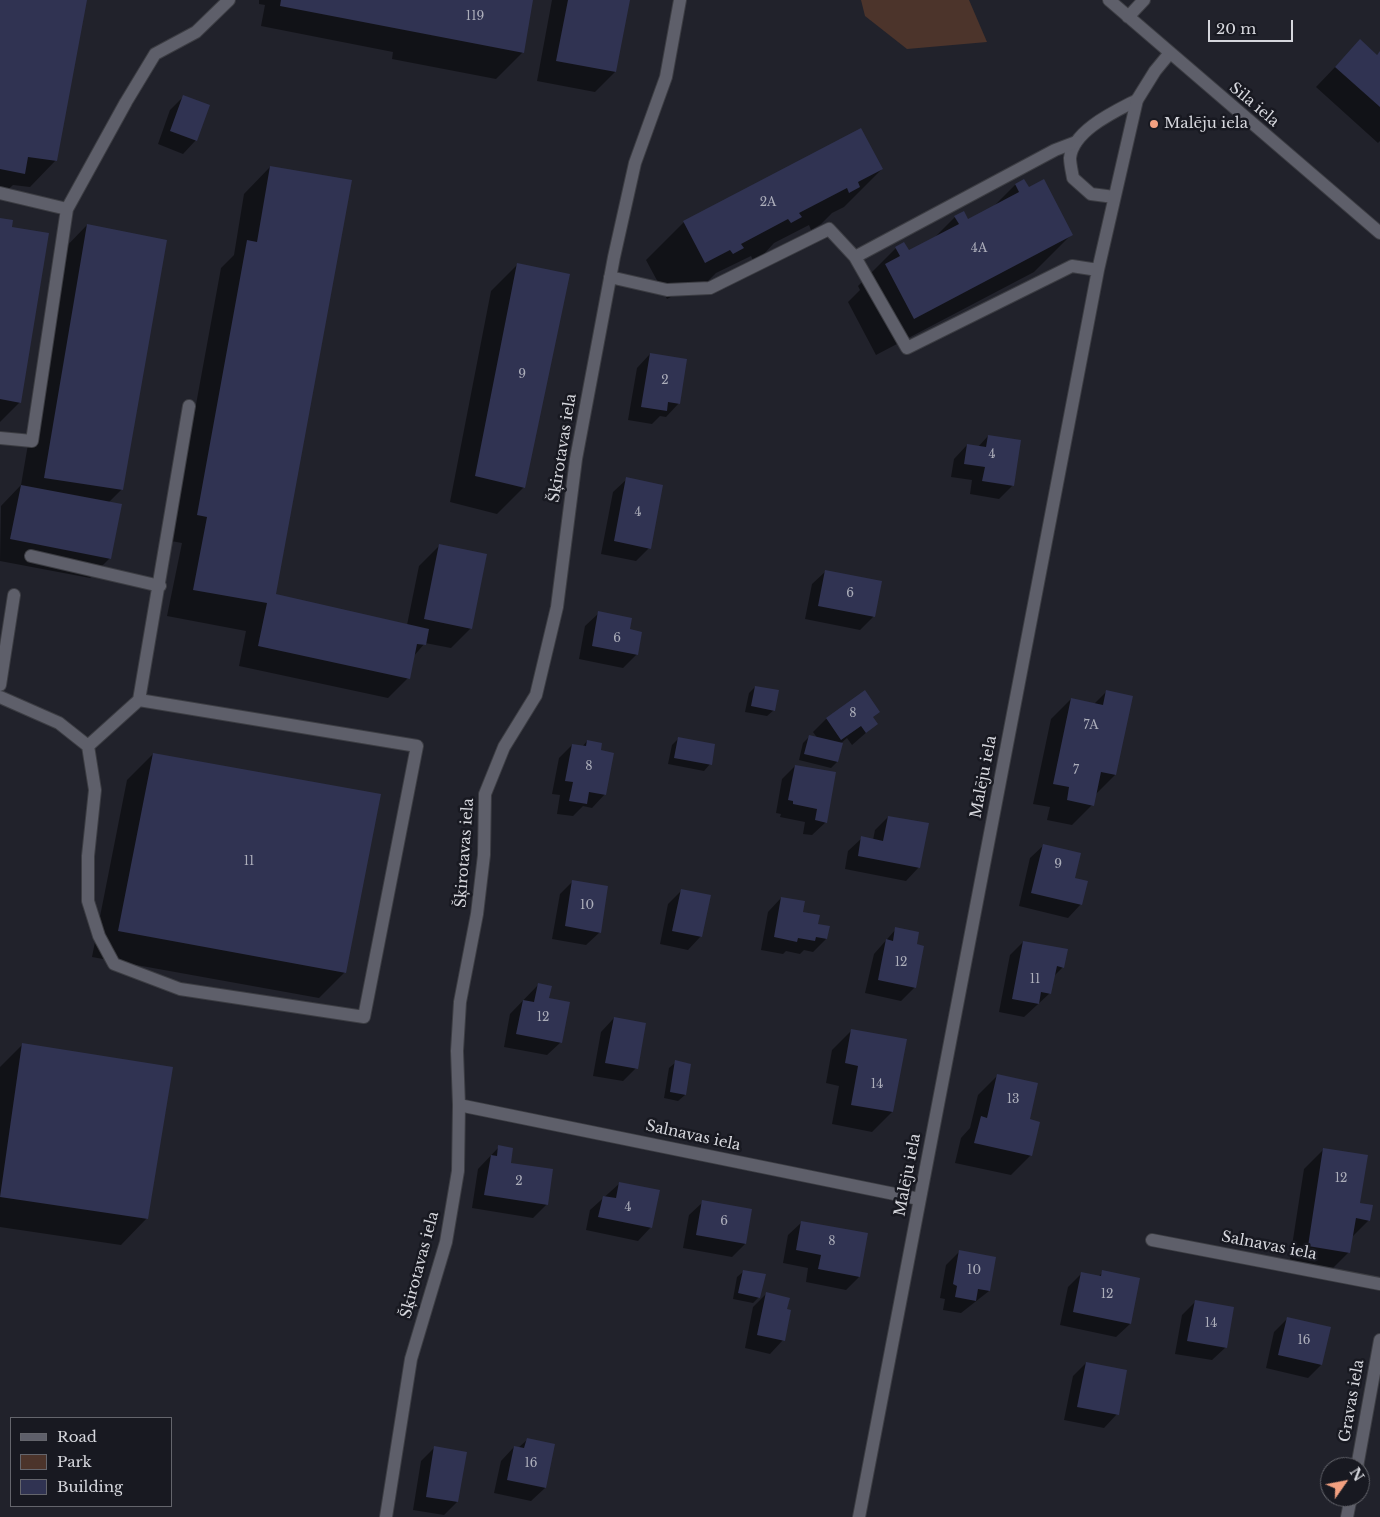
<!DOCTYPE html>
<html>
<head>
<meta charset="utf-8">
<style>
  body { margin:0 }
  #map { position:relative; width:1380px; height:1517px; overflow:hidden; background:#21222b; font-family:"Libre Baskerville",serif }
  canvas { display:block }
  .legend { position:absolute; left:10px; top:1417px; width:162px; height:90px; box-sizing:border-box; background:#181921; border:1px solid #64656c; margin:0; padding:6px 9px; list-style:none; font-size:15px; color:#d6d7dd }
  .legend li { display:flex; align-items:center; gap:10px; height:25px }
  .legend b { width:25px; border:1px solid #64656c }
  .north { position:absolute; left:1320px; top:1457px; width:50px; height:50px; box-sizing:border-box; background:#181921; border:1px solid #64656c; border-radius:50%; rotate:57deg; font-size:14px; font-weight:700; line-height:20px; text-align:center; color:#d6d7dd }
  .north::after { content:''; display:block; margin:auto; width:18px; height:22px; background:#f2a080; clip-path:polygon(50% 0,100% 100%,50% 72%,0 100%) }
  .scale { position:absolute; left:1208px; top:20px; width:85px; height:22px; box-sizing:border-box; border:2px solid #d6d7dd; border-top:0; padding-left:6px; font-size:15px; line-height:18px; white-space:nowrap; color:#d6d7dd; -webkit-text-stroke:4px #181921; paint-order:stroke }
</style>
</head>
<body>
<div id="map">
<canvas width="1380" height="1517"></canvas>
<ul class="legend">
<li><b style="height:6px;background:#5e5f6a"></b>Road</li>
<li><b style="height:14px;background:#4c342b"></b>Park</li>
<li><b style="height:14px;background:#303352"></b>Building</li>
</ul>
<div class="north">N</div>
<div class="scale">20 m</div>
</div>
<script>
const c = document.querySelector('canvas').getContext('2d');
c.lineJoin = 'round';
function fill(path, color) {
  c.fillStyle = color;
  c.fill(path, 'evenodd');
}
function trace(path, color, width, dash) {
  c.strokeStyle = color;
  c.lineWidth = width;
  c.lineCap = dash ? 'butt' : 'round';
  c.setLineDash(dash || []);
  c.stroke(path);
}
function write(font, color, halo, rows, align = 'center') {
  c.font = font + ' "Libre Baskerville",serif';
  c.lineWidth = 5;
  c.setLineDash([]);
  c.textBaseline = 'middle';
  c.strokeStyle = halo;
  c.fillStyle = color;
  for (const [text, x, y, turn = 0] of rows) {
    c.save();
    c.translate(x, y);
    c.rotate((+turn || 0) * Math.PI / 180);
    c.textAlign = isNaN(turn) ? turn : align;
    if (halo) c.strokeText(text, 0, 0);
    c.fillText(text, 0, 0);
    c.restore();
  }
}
fill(new Path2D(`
  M861,0H969L987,42L907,49L865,16Z`), '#4c342b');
fill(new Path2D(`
  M0,0H86L56,160L30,187L13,185L0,197Z
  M259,0H532L523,52L496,79L392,59L393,52L261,26L265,5L259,4Z
  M552,0H629L615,72L595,92L537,81Z
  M1360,41L1376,56L1380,52V141L1378,143L1316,87Z
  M184,96L196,140L183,154L158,144L170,110Z
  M270,167L274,595L407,625L419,566L439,546L471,628L451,648L425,643L413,657L408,678L388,698L239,666L246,631L167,616L182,543L171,541L221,268L234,255L244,194Z
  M882,169L844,207L832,213L821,224L811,230L809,225L774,243L763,255L753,260L751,256L716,273L704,285L692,286L667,299L646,260L684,222Z
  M1024,180L1028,189L1072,234L1034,272L876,355L848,302L860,290L858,286L896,248L909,252L932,240L955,217L968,221L992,208L1015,185Z
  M0,219L11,228L20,402L0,422Z
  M87,225L122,489L108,503L110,558L90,578L0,561L1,506L21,485L61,252Z
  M518,264L524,487L497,514L450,502L491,291Z
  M650,354L679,403L666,417L660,416L652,424L628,420L637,368Z
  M988,436L1012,486L999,499L970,494L972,480L951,477L954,459L967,445L978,447Z
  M627,479L649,548L636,561L601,554L613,492Z
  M826,571L880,582L873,617L860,630L805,619L812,584Z
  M599,613L628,630L637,654L623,668L579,659L585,626Z
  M755,687L774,710L767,716L745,712L749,693Z
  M864,692L872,718L876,724L852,745L847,738L840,744L837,762L831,768L799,760L803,743L809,737L818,739L813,732L826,719Z
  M1106,692L1131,697L1115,775L1095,795L1092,805L1072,825L1047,820L1050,807L1033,804L1051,719L1071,699L1094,704Z
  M678,739L710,764L704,771L668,764L672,745Z
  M587,741L600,751L605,794L592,808L583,806L573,816L557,814L560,795L552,794L559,758L572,745L582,747Z
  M153,754L345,972L319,998L92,957L127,780Z
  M795,766L826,822L812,835L803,834L805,822L780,817L781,814L776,813L782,779Z
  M888,817L919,867L906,881L845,869L848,851L862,838L873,840L875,830Z
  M1044,845L1073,879L1081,904L1068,918L1019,906L1030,858Z
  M573,881L600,932L586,945L552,939L560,894Z
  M682,890L701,936L688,950L660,944L668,904Z
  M781,898L817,925L828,927L826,939L813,952L804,950L800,954L786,951L783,954L761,950L768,912Z
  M896,929L916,945L915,987L901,1001L865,993L874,954Z
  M1023,942L1063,967L1053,977L1050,993L1024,1017L999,1012L1010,955Z
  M538,985L548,999L561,1042L547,1055L504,1047L510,1014Z
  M614,1018L636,1068L623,1081L593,1076L601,1032Z
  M852,1030L892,1112L872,1132L832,1124L839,1086L826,1083L832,1050Z
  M22,1045L147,1218L121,1245L0,1227V1067Z
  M676,1062L690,1064L685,1095L678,1101L664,1098L669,1068Z
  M998,1075L1028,1120L1031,1155L1011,1175L955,1163L961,1138L970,1128L978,1095Z
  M499,1147L510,1164L547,1204L533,1218L472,1208L478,1169Z
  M1324,1149L1369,1220L1351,1238L1349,1252L1329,1272L1289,1265L1304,1169Z
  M620,1183L651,1227L638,1241L586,1230L590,1210Z
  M703,1202L751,1210L745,1244L732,1257L683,1248L689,1215Z
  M802,1222L859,1277L846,1290L806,1282L808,1268L783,1263L788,1235Z
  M960,1251L989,1291L961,1313L943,1310L945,1299L940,1298L946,1265Z
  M744,1271L759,1297L753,1303L733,1299L737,1277Z
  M1103,1272L1130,1324L1116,1337L1060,1325L1068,1287L1082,1273L1098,1277Z
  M766,1294L783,1340L770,1354L745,1348L753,1307Z
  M1195,1302L1226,1347L1212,1360L1175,1354L1182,1315Z
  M1287,1319L1321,1365L1308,1378L1266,1368L1274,1332Z
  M1086,1363L1117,1414L1104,1428L1064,1420L1073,1376Z
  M527,1440L554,1445L545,1488L531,1501L494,1493L501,1461L514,1447L518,1448Z
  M434,1448L457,1502L444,1515L413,1510L421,1461Z`), '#0007');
fill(new Path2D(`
  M0,0H87L57,161L28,157L25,174L0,169Z
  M281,0H533L524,53L280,6Z
  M568,0H630L616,72L556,61Z
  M1360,39L1377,55L1380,51V107L1335,67Z
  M183,95L210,105L197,141L170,131Z
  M861,128L883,169L858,182L860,187L849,193L847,188L799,213L802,217L791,223L788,219L741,244L744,248L733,254L730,250L705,263L683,221Z
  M270,166L352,180L276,594L429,629L426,645L417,644L410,679L258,646L267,603L193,590L207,517L197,515L247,240L257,242Z
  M1024,179L1029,187L1044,179L1073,235L914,319L885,264L900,256L895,247L904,242L909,250L959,224L954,216L964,211L968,219L1019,192L1015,184Z
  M0,218L13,220L12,227L49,233L21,403L0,399Z
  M87,224L167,240L123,490L44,478Z
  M517,263L570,274L525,488L475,476Z
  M650,353L687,359L680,404L668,402L667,411L641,407Z
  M988,435L1021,440L1014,486L982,481L985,467L964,464L967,444L986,447Z
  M626,477L663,485L651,549L614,541Z
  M21,485L122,504L111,559L10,539Z
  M439,544L487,554L472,629L424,619Z
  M825,570L882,581L875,617L818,606Z
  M598,611L632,618L630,629L642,632L638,655L592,646Z
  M755,686L779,690L775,711L751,706Z
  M865,690L880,712L873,717L878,724L866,733L861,726L841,740L826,718Z
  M1106,690L1133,696L1116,775L1101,772L1094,806L1067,800L1069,787L1053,784L1071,698L1103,705Z
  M809,735L843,743L838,762L804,754Z
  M678,737L715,744L712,765L674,758Z
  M587,740L602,743L601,750L614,753L606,795L589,792L587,804L569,801L573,782L565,781L572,744L586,746Z
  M153,753L381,794L346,973L118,931Z
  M795,765L836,772L827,823L815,820L817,809L793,804V801L788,800Z
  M888,816L929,823L920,868L858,856L861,836L883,841Z
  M1043,844L1081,853L1075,878L1088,881L1082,905L1031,893Z
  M572,880L608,886L601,933L565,926Z
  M681,889L711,895L702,937L672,931Z
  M781,897L805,901L803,912L820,915L818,924L830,926L827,939L816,937L815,941L798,938L797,942L774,937Z
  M895,927L919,932L917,944L924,946L916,988L878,980L886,939L893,941Z
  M1023,941L1068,949L1064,968L1057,966L1051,994L1041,992L1039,1004L1012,999Z
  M538,983L552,986L549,998L570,1002L562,1043L516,1034L523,1000L534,1002Z
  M614,1017L646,1023L638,1069L605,1063Z
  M851,1029L907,1039L893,1112L851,1105L858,1066L845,1063Z
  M22,1043L173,1067L148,1219L0,1197Z
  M675,1060L691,1064L686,1095L670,1092Z
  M997,1074L1038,1083L1030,1119L1040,1122L1032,1156L974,1143L981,1116L987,1118Z
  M498,1145L513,1148L511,1163L553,1169L548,1205L484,1195L491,1155L497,1156Z
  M1323,1148L1368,1155L1360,1203L1373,1205L1370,1221L1356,1218L1350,1253L1308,1246Z
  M619,1182L660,1190L652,1228L598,1217L603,1196L616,1198Z
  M702,1200L752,1209L746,1244L696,1235Z
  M801,1221L868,1233L860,1277L818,1269L821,1255L796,1250Z
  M959,1250L996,1257L990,1291L978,1289L976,1301L955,1297L957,1286L953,1284Z
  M743,1270L766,1274L760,1298L738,1293Z
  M1102,1270L1140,1278L1131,1324L1073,1312L1081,1272L1101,1276Z
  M766,1292L790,1298L787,1309L791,1310L785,1341L757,1335Z
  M1195,1300L1234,1307L1227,1348L1187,1341Z
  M1287,1317L1331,1327L1322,1365L1278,1355Z
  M1086,1362L1127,1370L1119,1415L1077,1407Z
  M527,1438L555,1444L546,1488L507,1480L514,1446L524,1448Z
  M434,1446L467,1452L458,1502L426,1497Z`), '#303352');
const lane = new Path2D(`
  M0,193L67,209
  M1114,197L1091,194L1073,178C1072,172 1070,164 1070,158C1073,130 1116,111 1137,100
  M0,438L32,441L67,209L126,102L155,54L196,32L229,0
  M31,556L160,586
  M0,685L14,595
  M0,697L59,723L88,746L95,790L88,856V901L99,936L114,964L180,989L364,1017L417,746L139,700L88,746
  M139,700L189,406`);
const street = new Path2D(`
  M1109,0L1380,233
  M1128,17L1144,0
  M855,257L1055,150L1076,142
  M610,277L667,290L710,288L829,229L855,257L907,348L1072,266L1098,270
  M459,1105L919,1199
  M1152,1240L1380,1284
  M1357,1467L1380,1340
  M386,1517L411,1359L446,1242L458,1171L459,1105L457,1051L460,1002L477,914L484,855L485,794L504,747L536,695L557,607L576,459L614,257L635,163L666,77L680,0
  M859,1517L1098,270L1137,100L1155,71L1169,54
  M1347,1517L1351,1497`);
trace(lane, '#3c3d43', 14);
trace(street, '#3c3d43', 14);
trace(lane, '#5e5f6a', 12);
trace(street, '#5e5f6a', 12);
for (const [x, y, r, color] of [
  [1154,124,5,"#f2a080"]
]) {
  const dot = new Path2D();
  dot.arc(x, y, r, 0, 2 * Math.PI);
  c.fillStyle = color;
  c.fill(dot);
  trace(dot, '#181921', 2);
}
write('12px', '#acaeba', null, [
  ["119",475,17],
  ["2A",768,203],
  ["4A",979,249],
  ["9",522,375],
  ["2",665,381],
  ["4",992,455],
  ["4",638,513],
  ["6",850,594],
  ["6",617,639],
  ["8",853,714],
  ["7A",1091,726],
  ["8",589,767],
  ["7",1076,771],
  ["11",249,862],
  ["9",1058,865],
  ["10",587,906],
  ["12",901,963],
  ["11",1035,980],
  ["12",543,1018],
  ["14",877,1085],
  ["13",1013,1100],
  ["12",1341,1179],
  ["2",519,1182],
  ["4",628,1208],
  ["6",724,1222],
  ["8",832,1242],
  ["10",974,1271],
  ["12",1107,1295],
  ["14",1211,1324],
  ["16",1304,1341],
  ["16",531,1464]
]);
write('15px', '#d6d7dd', '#181921', [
  ["Sila iela",1254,105,40],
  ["Šķirotavas iela",563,448,-81],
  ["Malēju iela",984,777,-79],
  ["Šķirotavas iela",465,853,-86],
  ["Salnavas iela",693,1136,12],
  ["Malēju iela",908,1175,-79],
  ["Salnavas iela",1269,1246,11],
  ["Šķirotavas iela",420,1265,-75],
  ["Gravas iela",1352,1401,-80]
]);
write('15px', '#d6d7dd', '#181921', [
  ["Malēju iela",1164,124]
], 'left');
</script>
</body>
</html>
